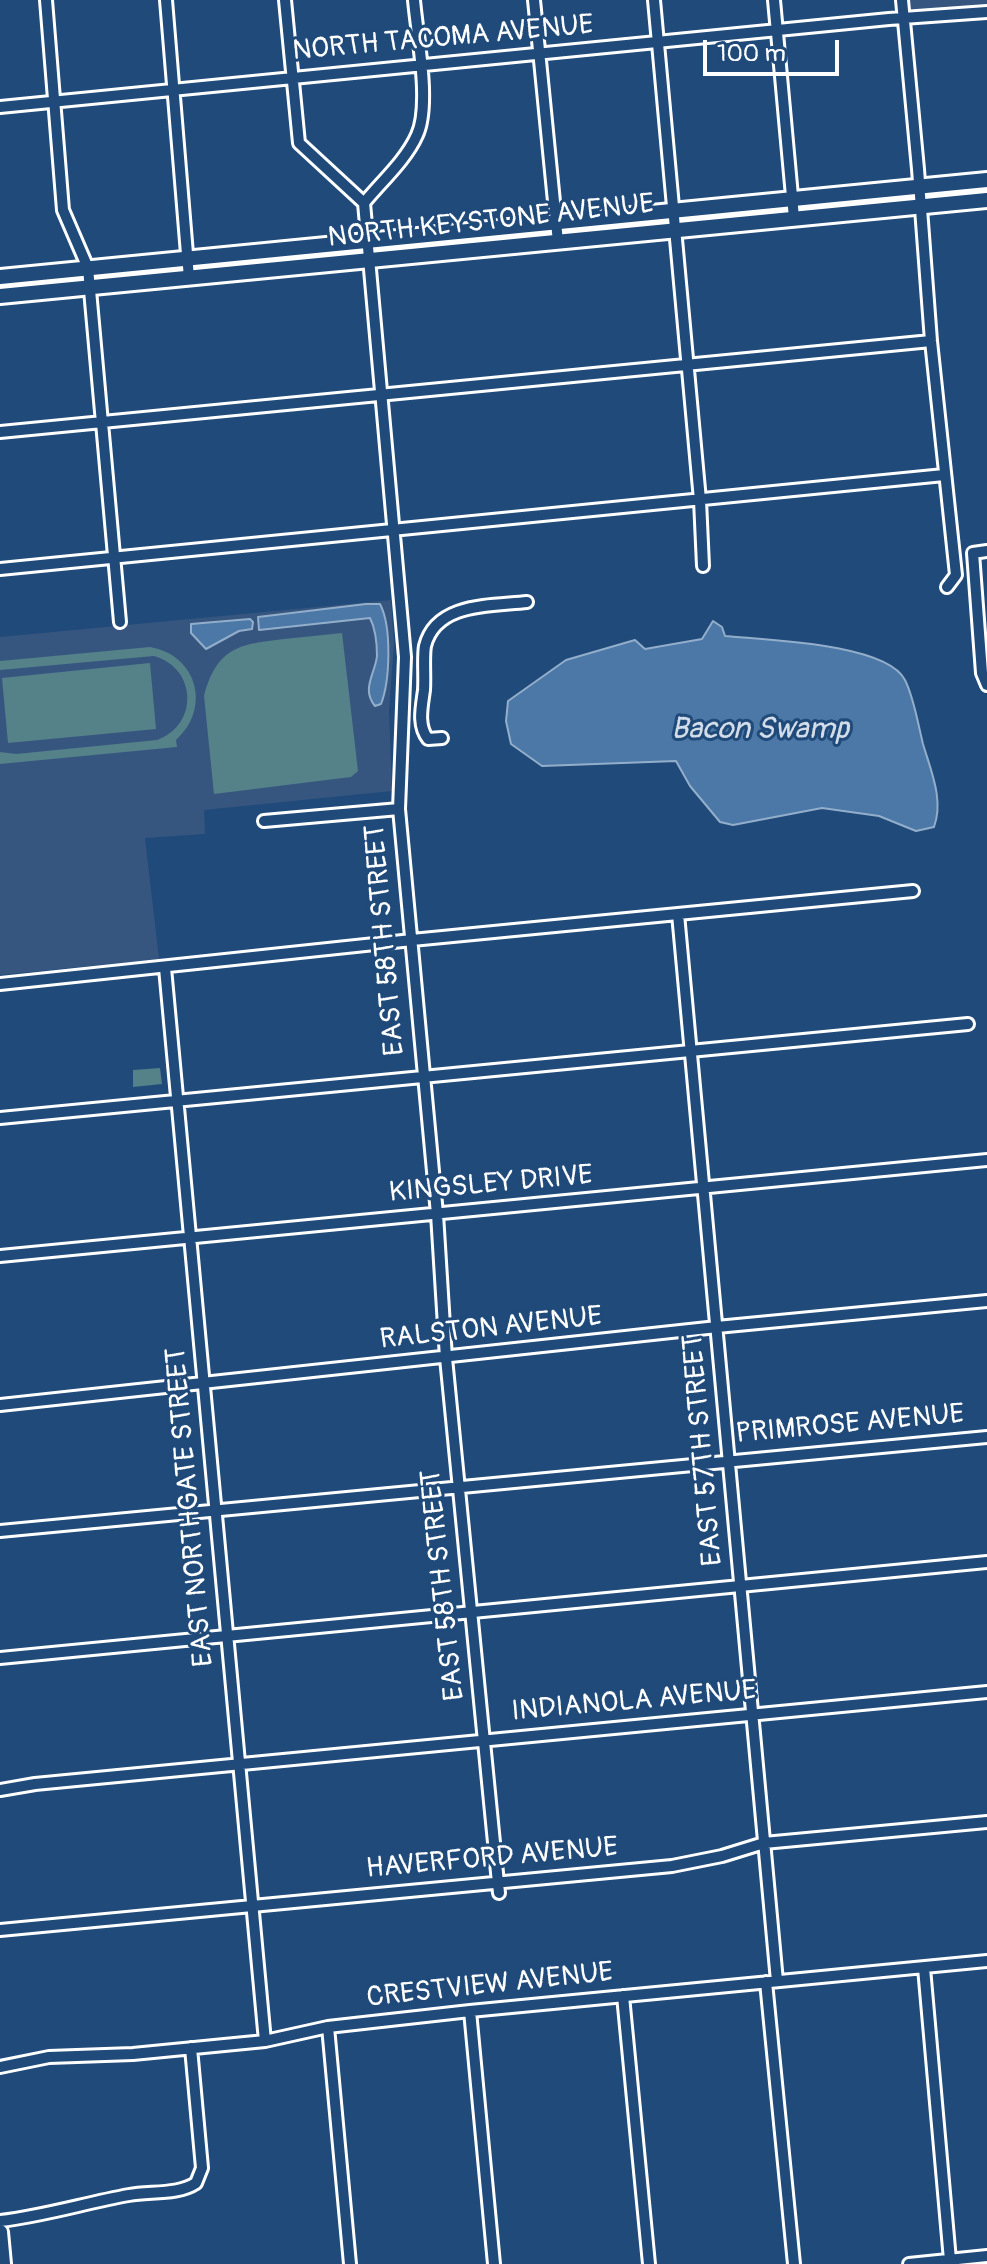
<!DOCTYPE html>
<html>
<head>
<meta charset="utf-8">
<style>
  body { margin:0 }
  #map { position:relative; width:987px; height:2264px; overflow:hidden; background:#1f4a7a; font-family:Pangolin,sans-serif }
  canvas { display:block }
  .scale { position:absolute; left:703px; top:40px; width:136px; height:36px; box-sizing:border-box; border:4px solid #fff; border-top:0; padding-left:10px; font-size:24px; line-height:28px; white-space:nowrap; color:#fff; -webkit-text-stroke:6px #1f4a7a; paint-order:stroke }
</style>
</head>
<body>
<div id="map">
<canvas width="987" height="2264"></canvas>
<div class="scale">100 m</div>
</div>
<script>
const c = document.querySelector('canvas').getContext('2d');
c.lineJoin = 'round';
function fill(path, color) {
  c.fillStyle = color;
  c.fill(path, 'evenodd');
}
function trace(path, color, width, dash) {
  c.strokeStyle = color;
  c.lineWidth = width;
  c.lineCap = dash ? 'butt' : 'round';
  c.setLineDash(dash || []);
  c.stroke(path);
}
function write(font, color, halo, rows, align = 'center') {
  c.font = font + ' Pangolin,sans-serif';
  c.lineWidth = 6;
  c.setLineDash([]);
  c.textBaseline = 'middle';
  c.strokeStyle = halo;
  c.fillStyle = color;
  for (const [text, x, y, turn = 0] of rows) {
    c.save();
    c.translate(x, y);
    c.rotate((+turn || 0) * Math.PI / 180);
    c.textAlign = isNaN(turn) ? turn : align;
    if (halo) c.strokeText(text, 0, 0);
    c.fillText(text, 0, 0);
    c.restore();
  }
}
fill(new Path2D(`
  M907,0H987V8L908,15Z
  M391,600L394,643L389,711L392,791L204,810L205,834L145,838L159,959L0,975V637Z`), '#365680');
fill(new Path2D(`
  M342,633L358,771L351,777L214,794L204,696C217,647 240,644 284,639C303,637 323,635 342,633Z
  M150,647C197,655 212,708 176,740L177,747L0,764V752L16,754L157,740C199,725 197,668 154,656L0,670V661Z
  M150,663L156,729L8,743L2,678Z
  M160,1068L162,1084L133,1087V1070Z`), '#558189');
const water = new Path2D(`
  M366,604H380C392,627 390,681 381,704L375,706C361,689 375,674 377,656C377,644 375,628 370,618L259,630L258,617Z
  M250,619L253,622L252,629L239,631L206,649L191,633V624Z
  M713,621L722,627L725,636C764,640 886,643 905,680C914,698 918,724 923,744C931,771 944,800 934,827L916,831L879,816L822,808L733,825L720,822L690,786L676,761L542,766L511,744L506,721L508,701L566,660L635,640L645,649L702,639Z`);
fill(water, '#4b78a6');
trace(water, '#93aeca', 2);
const minor = new Path2D(`
  M46,0L63,210L88,268L120,622
  M166,0L189,278
  M285,0L299,143L364,203
  M414,0C417,35 431,105 417,135C406,160 381,182 364,203L405,657L399,809L437,1214L446,1358L499,1893
  M534,0L558,242
  M654,0L700,500L703,566
  M774,0L794,218
  M902,0L918,169L931,341L956,575L947,587
  M0,107L889,19L987,12
  M0,432L931,341
  M987,551L973,553L982,673L987,685
  M0,569L944,475
  M442,738L428,739C417,725 422,706 424,690C425,677 423,657 425,646C436,602 492,606 527,602
  M264,821L399,809
  M678,914L777,1981
  M165,968L265,2041
  M0,984L412,940L913,891
  M0,1118L968,1024
  M0,1256L987,1160
  M0,1405L717,1327L987,1301
  M0,1531L987,1437
  M0,1658L987,1562
  M0,1790L35,1784L987,1692
  M0,1930L672,1866L722,1856L764,1843L987,1822
  M924,1968L950,2260
  M766,1982L794,2264
  M623,1996L649,2264
  M470,2011L494,2264
  M328,2027L350,2264
  M0,2067L49,2057L133,2054L265,2041L328,2027L470,2011L987,1961
  M0,2221C44,2216 85,2203 129,2195C150,2191 178,2195 196,2183L202,2168L191,2048
  M909,2264L987,2256`);
const major = new Path2D(`
  M0,277L987,180
  M0,296L987,200
  M0,2232L3,2264`);
trace(minor, '#fff', 16);
trace(major, '#fff', 20);
trace(minor, '#1f4a7a', 10);
trace(major, '#1f4a7a', 14);
write('28px', '#fff', '#1f4a7a', [
  ["NORTH TACOMA AVENUE",443,39,-5],
  ["NORTH KEYSTONE AVENUE",491,222,-6],
  ["EAST 58TH STREET",386,940,-95],
  ["KINGSLEY DRIVE",491,1185,-5],
  ["RALSTON AVENUE",491,1329,-6],
  ["PRIMROSE AVENUE",850,1425,-5],
  ["EAST 57TH STREET",704,1450,-95],
  ["EAST NORTHGATE STREET",191,1507,-95],
  ["EAST 58TH STREET",444,1585,-96],
  ["INDIANOLA AVENUE",634,1702,-5],
  ["HAVERFORD AVENUE",492,1859,-5],
  ["CRESTVIEW AVENUE",490,1986,-6]
]);
write('italic 30px', '#d2dde9', '#1f4a7a', [
  ["Bacon Swamp",760,730]
]);
</script>
</body>
</html>
